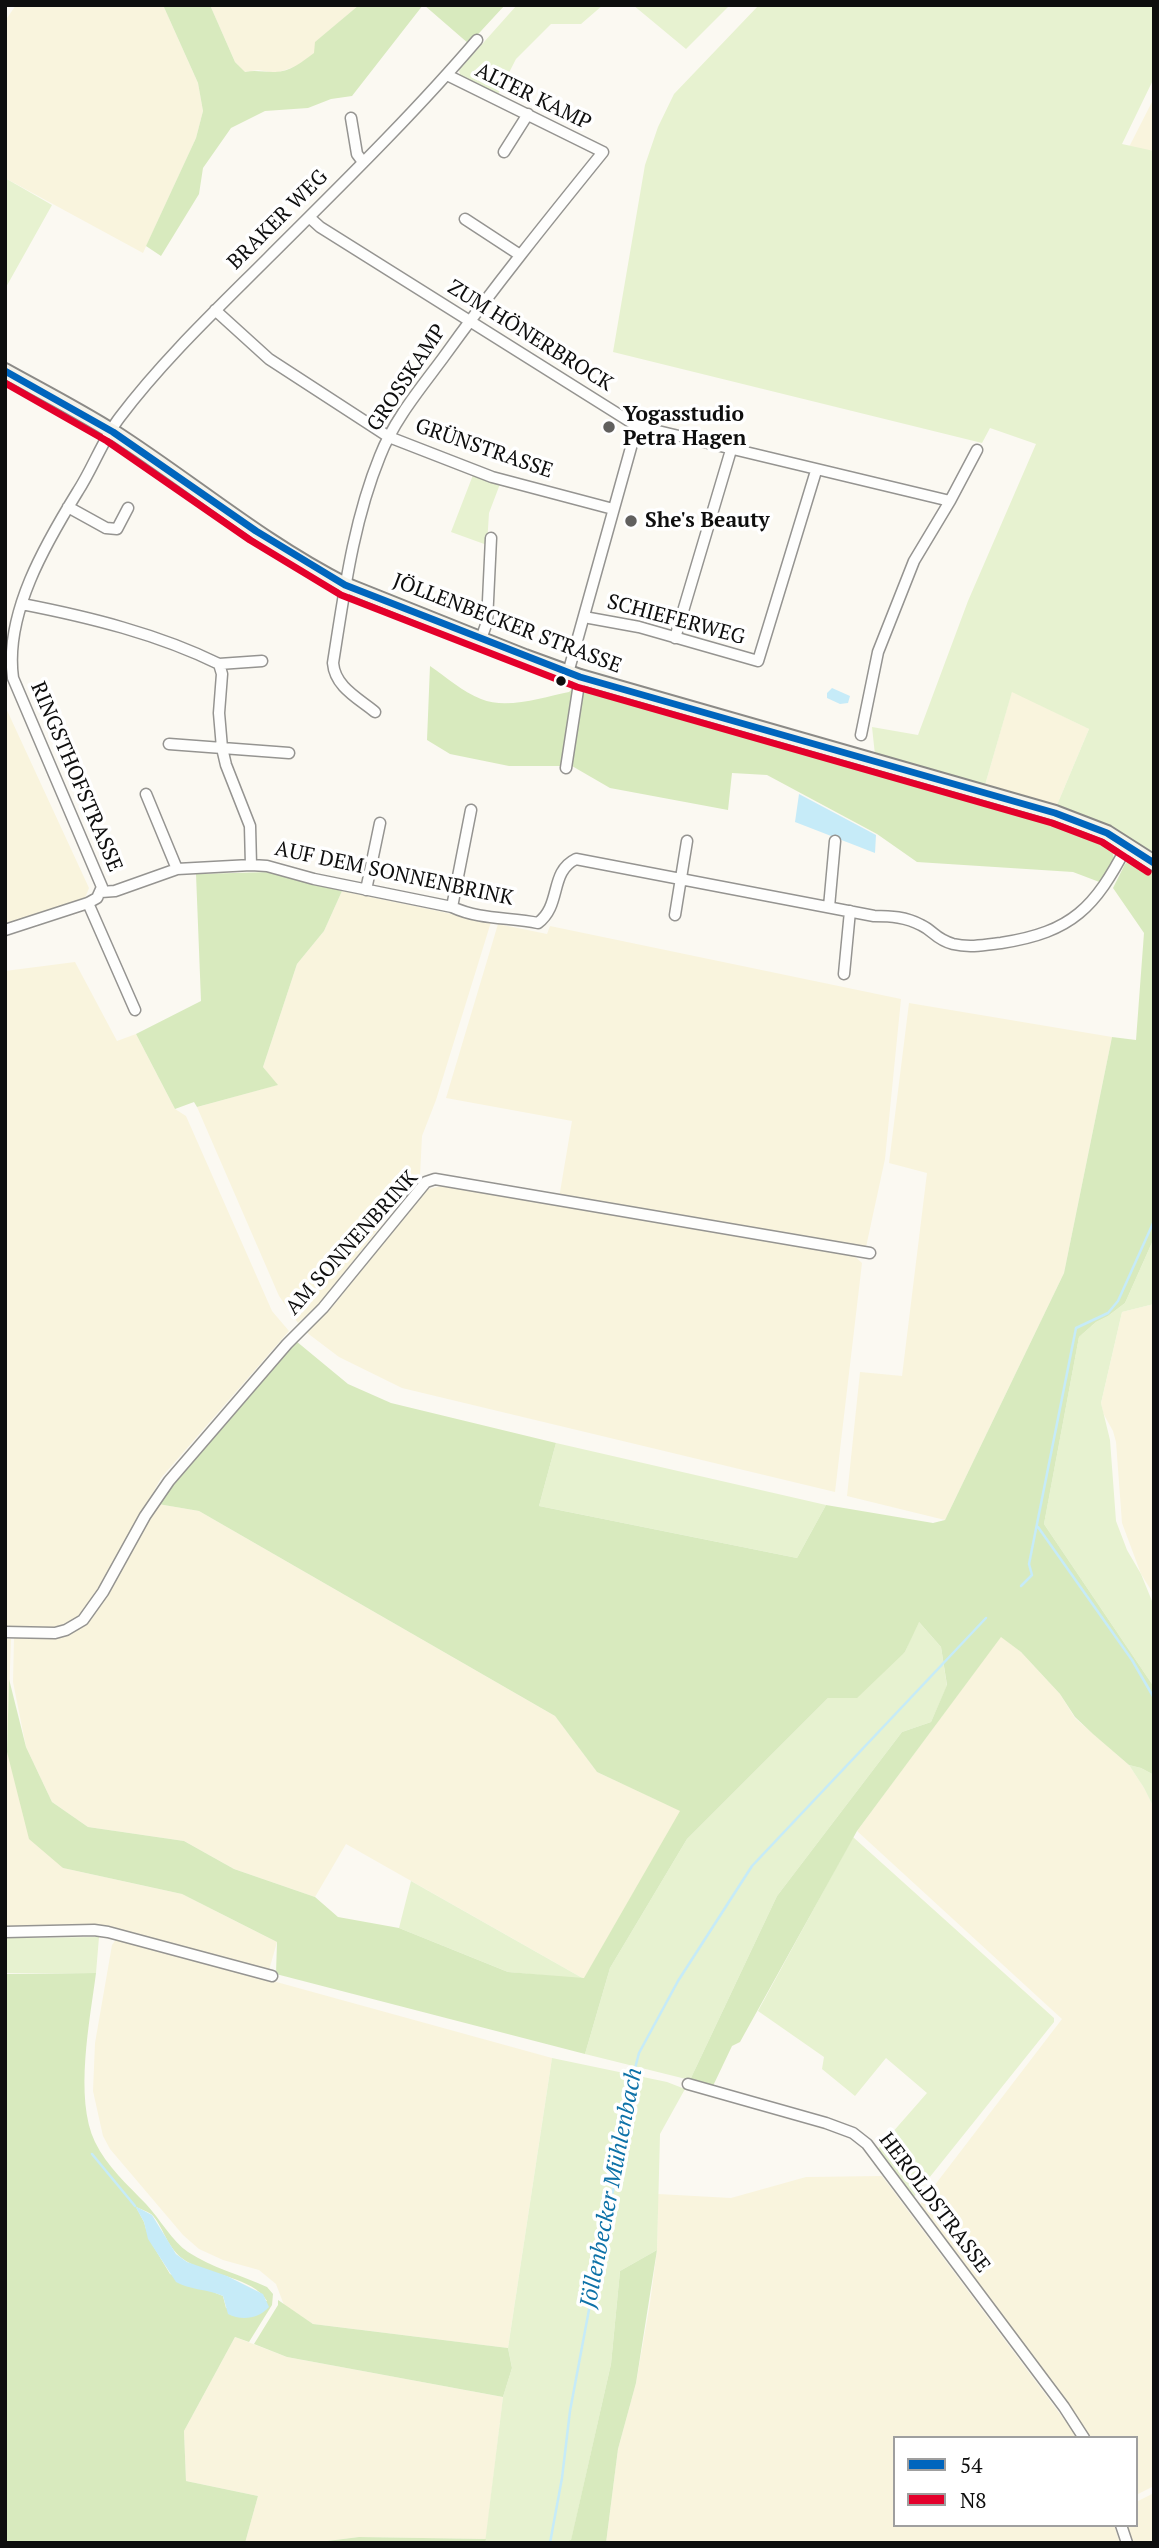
<!DOCTYPE html>
<html>
<head>
<meta charset="utf-8">
<style>
  body { margin:0 }
  #map { position:relative; width:1159px; height:2548px; overflow:hidden; background:#fbf9f2; font-family:"PT Serif",serif }
  canvas { display:block }
  .frame { position:absolute; inset:0; border:7px solid #0e0e0e; pointer-events:none }
  .legend { position:absolute; left:893px; top:2436px; width:245px; height:91px; box-sizing:border-box; background:#fff; border:2px solid #9f9f9f; margin:0; padding:9px 12px; list-style:none; font-size:21px; color:#0e0e0e }
  .legend li { display:flex; align-items:center; gap:14px; height:35px }
  .legend b { width:35px; border:2px solid #9f9f9f }
</style>
</head>
<body>
<div id="map">
<canvas width="1159" height="2548"></canvas>
<div class="frame"></div>
<ul class="legend">
<li><b style="height:9px;background:#0065bd"></b>54</li>
<li><b style="height:9px;background:#e4002b"></b>N8</li>
</ul>
</div>
<script>
const c = document.querySelector('canvas').getContext('2d');
c.lineJoin = 'round';
function fill(path, color) {
  c.fillStyle = color;
  c.fill(path, 'evenodd');
}
function trace(path, color, width, dash) {
  c.strokeStyle = color;
  c.lineWidth = width;
  c.lineCap = dash ? 'butt' : 'round';
  c.setLineDash(dash || []);
  c.stroke(path);
}
function write(font, color, halo, rows, align = 'center') {
  c.font = font + ' "PT Serif",serif';
  c.lineWidth = 7;
  c.setLineDash([]);
  c.textBaseline = 'middle';
  c.strokeStyle = halo;
  c.fillStyle = color;
  for (const [text, x, y, turn = 0] of rows) {
    c.save();
    c.translate(x, y);
    c.rotate((+turn || 0) * Math.PI / 180);
    c.textAlign = isNaN(turn) ? turn : align;
    if (halo) c.strokeText(text, 0, 0);
    c.fillText(text, 0, 0);
    c.restore();
  }
}
fill(new Path2D(`
  M16,5H163L198,83L203,111L196,138L143,253L5,178V21Z
  M210,5H359L316,42L315,53L297,66L276,73L258,70L244,72L235,62Z
  M1154,98V151L1129,147Z
  M1012,691L1089,729L1057,805L985,785Z
  M5,706L89,888L85,898L5,924Z
  M342,891L491,922L436,1100L422,1136L420,1176L320,1303L298,1323L279,1296L197,1107L277,1085L263,1067L297,964L324,931Z
  M498,924L547,934L550,926L901,999L885,1159L866,1247L559,1198L572,1121L446,1098Z
  M75,962L117,1041L136,1034L175,1109L186,1116L272,1311L289,1331L161,1478L99,1592L81,1615L54,1629H5V971Z
  M909,1003L1112,1037L1064,1273L945,1520L847,1496L860,1372L902,1376L927,1173L889,1163Z
  M441,1186L851,1253L862,1263L835,1492L402,1388L339,1357L306,1332L334,1305L425,1190Z
  M1154,1304V1595L1141,1574L1122,1523L1116,1442L1113,1431L1103,1413L1101,1403L1122,1312Z
  M158,1504L199,1511L555,1716L597,1772L681,1811L584,1979L346,1844L315,1897L234,1869L184,1841L88,1827L52,1802L26,1747L13,1682L14,1637L56,1636L70,1633L86,1624L110,1592Z
  M1001,1636L1021,1652L1060,1694L1075,1718L1129,1765L1144,1788L1154,1808V2486L1136,2495V2438H1091L1069,2405L918,2207L1062,2019L857,1831Z
  M5,1639H11L7,1752L63,1868L182,1894L277,1942L269,1970L103,1929L5,1928Z
  M117,1938L552,2058L508,2348L313,2324L284,2305L276,2284L259,2270L223,2260L199,2249L183,2235L110,2149L103,2136L93,2091L95,2043L112,1945Z
  M882,2176L1078,2438H895V2525H1114L1120,2543H606L618,2449L636,2383L650,2303L657,2250L658,2194L731,2198L806,2177Z
  M235,2337L287,2357L503,2397L486,2539L359,2537L311,2543H245L258,2496L186,2481L184,2431Z
  M1154,2493V2543H1132L1126,2525H1136V2502Z`), '#f9f4dd');
fill(new Path2D(`
  M517,5H603L581,24H551L516,59L497,96L461,79L459,70Z
  M633,5H730L686,49Z
  M759,5H1154V78L1122,144L1154,151V853L1113,828L1057,805L1089,729L1012,692L985,785L875,755L872,727L918,735L968,601L1036,444L990,428L982,443L613,352L645,165L658,127L674,94Z
  M5,178L52,205L5,289Z
  M473,475L500,484L489,513L487,545L451,532Z
  M694,613L732,624L726,642L689,631Z
  M1154,1238V1304L1122,1312L1101,1403L1110,1440L1116,1521L1127,1550L1141,1574L1154,1606V1687L1044,1524L1079,1337L1096,1322L1108,1316L1125,1303Z
  M556,1443L826,1505L797,1558L539,1506Z
  M918,1621L941,1647L947,1686L931,1722L902,1732L777,1896L690,2080L585,2054L610,1968L687,1839L828,1698L840,1696L905,1652Z
  M1129,1765L1141,1768L1154,1775V1808L1144,1788Z
  M853,1837L1054,2018V2022L913,2198L877,2150L927,2093L886,2058L855,2096L822,2069L824,2057L758,2011Z
  M411,1881L584,1979L508,1972L399,1928Z
  M99,1937L96,1973H5V1938Z
  M552,2058L667,2082L685,2089L660,2134L657,2250L620,2271L611,2364L571,2541L564,2543H485L503,2397L512,2368L508,2348Z`), '#e7f2d0');
fill(new Path2D(`
  M163,5H210L235,62L245,72C255,70 263,72 273,72C289,73 302,62 314,53L315,42L359,5H423L352,96L331,99L308,108L265,111L231,128L203,168L199,194L161,256L146,246L196,138L203,111L198,83Z
  M424,5H505L469,44Z
  M430,666C446,677 463,692 481,699C507,710 543,697 569,692L575,686L782,741L965,795L1046,820L1112,846L1114,860L1102,883L1073,872L917,862L877,834L767,775L732,773L728,810L610,788L572,766H509L450,754L427,740Z
  M1131,858H1136L1154,868V1238L1125,1303L1108,1316L1096,1322L1079,1337L1044,1524L1154,1687V1775L1141,1768L1129,1765L1093,1734L1075,1717L1060,1694L1021,1652L1001,1637L857,1831L740,2042L732,2046L712,2088L690,2080L777,1896L902,1732L931,1722L947,1685L941,1647L919,1622L905,1652L857,1698H828L687,1839L610,1968L585,2054L276,1974L277,1942L182,1894L63,1868L29,1839L7,1752L9,1679L26,1747L52,1802L88,1827L184,1841L234,1869L315,1897L338,1917L399,1928L508,1972L584,1978L680,1811L597,1772L555,1716L199,1511L158,1504L171,1482L296,1341L348,1384L391,1403L556,1443L539,1506L797,1558L826,1505L933,1523L945,1520L1064,1273L1112,1037L1136,1040L1144,933L1113,888L1125,864Z
  M271,872L342,891L324,931L297,964L263,1067L278,1085L197,1107L194,1102L175,1109L136,1034L201,1001L196,874Z
  M96,1973C90,2020 74,2098 95,2142C107,2167 128,2185 146,2204C160,2219 172,2241 188,2252C212,2268 241,2275 267,2287L273,2294L272,2305L249,2342L235,2337L184,2431L186,2481L258,2496L245,2543H5V1974ZM136,2207C140,2209 147,2211 151,2214C163,2224 166,2249 186,2261C208,2275 253,2277 267,2301L226,2308L223,2296L170,2274L149,2239L144,2222Z
  M657,2250L636,2383L618,2449L606,2543H564L571,2540L611,2364L620,2271Z
  M278,2300L313,2324L508,2348L512,2368L503,2397L287,2357L254,2344L278,2305Z
  M359,2537L486,2539L485,2543H311Z`), '#d8eabe');
fill(new Path2D(`
  M832,688L850,696L848,703L840,704L827,698V693Z
  M799,794L876,835L875,853L795,822Z
  M135,2206L152,2215L176,2254L187,2262L227,2276L263,2294L269,2307C259,2319 241,2321 228,2314L223,2296C208,2289 189,2290 176,2282L148,2239L144,2222Z`), '#c6ebf8');
trace(new Path2D(`
  M1038,1527L1132,1660L1154,1698
  M1021,1586L1032,1575L1029,1564L1076,1328L1108,1313L1118,1301L1154,1221
  M92,2154L135,2206
  M550,2543L562,2478L570,2411L603,2235V2217L613,2191L632,2080L639,2053L678,1981L752,1866L986,1618`), '#c6ebf8', 2.5);
const street = new Path2D(`
  M351,118L357,154L363,162
  M504,152L528,114
  M309,217L320,227L637,426L950,501
  M465,219L520,255
  M215,310L269,359L389,437L492,477L613,509
  M68,507L106,528L117,529L128,508
  M22,604C89,617 158,634 219,664L222,674L219,713L222,748L226,765L250,826L251,865
  M584,617L639,627L758,661L816,471
  M675,638L731,450
  M481,639L487,622L491,538
  M219,664L262,661
  M568,673L637,426
  M375,712C358,698 335,687 333,663C344,594 353,522 380,456C394,420 420,389 443,358C494,287 548,220 603,152L447,75
  M861,735L878,652L914,561L950,501L977,450
  M169,744L289,753
  M566,768L580,677
  M146,794L177,869
  M366,890L380,823
  M101,892L115,891L177,869L251,865L267,866L314,879L452,907C480,920 509,917 538,923C562,905 549,872 576,859L874,916C891,916 906,917 921,925C934,931 935,939 953,944C969,948 985,945 1001,943C1073,932 1095,907 1127,846
  M88,903L135,1010
  M452,907L471,810
  M829,907L835,841
  M675,915L687,841
  M5,930L88,903L97,898L102,887L13,678C4,614 46,543 78,491C93,468 103,439 120,417C163,360 217,309 268,258C339,187 411,117 477,40
  M844,974L850,911
  M5,1632L55,1633L66,1630L83,1620L103,1592L145,1516L169,1481L287,1344L323,1308L426,1182L435,1179L870,1253
  M5,1932L94,1930L108,1932L272,1976
  M688,2084L826,2123L853,2133L867,2144L1064,2407L1084,2438
  M1121,2525L1127,2543`);
const secondary = new Path2D(`
  M5,371C41,391 78,410 113,432C191,482 262,543 345,585L525,657L580,677L1055,813L1107,833L1154,863`);
trace(street, '#959491', 13);
trace(secondary, '#8b8a87', 18);
trace(street, '#fefefd', 10);
trace(secondary, '#f5f3ea', 14);
trace(new Path2D(`
  M5,371L113,432L256,531L345,585L580,677L1055,813L1107,833L1154,863`), '#0065bd', 7);
trace(new Path2D(`
  M5,383L107,441L250,540L341,595L577,687L1052,823L1102,842L1148,872`), '#e4002b', 7);
for (const [x, y, r, color] of [
  [609,427,7,"#61605e"],
  [631,521,7,"#61605e"],
  [561,681,6,"#0e0e0e"]
]) {
  const dot = new Path2D();
  dot.arc(x, y, r, 0, 2 * Math.PI);
  c.fillStyle = color;
  c.fill(dot);
  trace(dot, '#fff', 2.5);
}
write('21px', '#0e0e0e', '#fff', [
  ["ALTER KAMP",533,97,26],
  ["BRAKER WEG",278,220,-45],
  ["ZUM HÖNERBROCK",530,336,32],
  ["GROSSKAMP",407,378,-56],
  ["GRÜNSTRASSE",484,449,19],
  ["SCHIEFERWEG",676,620,15],
  ["JÖLLENBECKER STRASSE",507,624,21],
  ["RINGSTHOFSTRASSE",76,777,67],
  ["AUF DEM SONNENBRINK",394,874,12],
  ["AM SONNENBRINK",352,1243,-48],
  ["HEROLDSTRASSE",934,2203,53]
]);
write('bold 21px', '#0e0e0e', '#fff', [
  ["Yogasstudio",623,415],
  ["Petra Hagen",623,439],
  ["She's Beauty",645,521]
], 'left');
write('italic 23px', '#0e72a8', '#fff', [
  ["Jöllenbecker Mühlenbach",612,2188,-79]
]);
</script>
</body>
</html>
